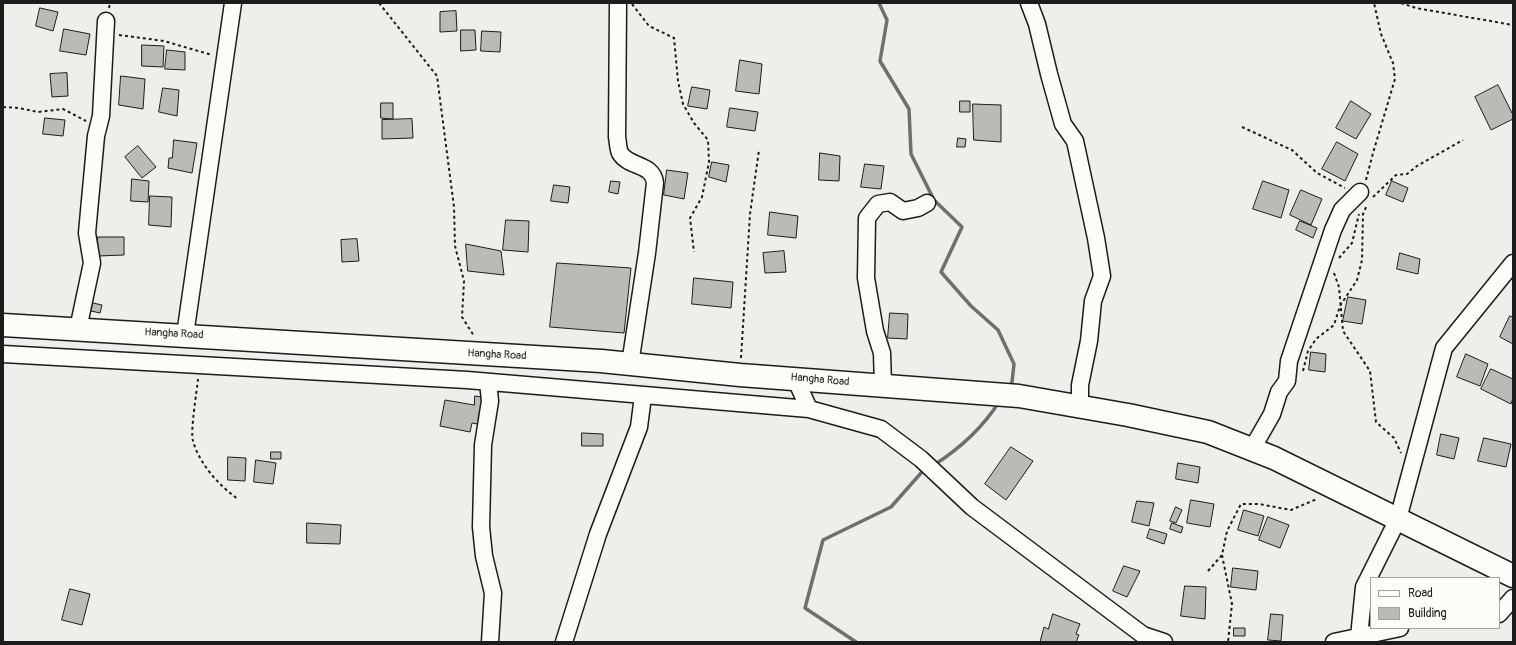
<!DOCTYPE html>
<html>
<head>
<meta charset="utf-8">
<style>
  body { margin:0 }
  #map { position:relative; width:1516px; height:645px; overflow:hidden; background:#f0eeea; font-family:Pangolin,sans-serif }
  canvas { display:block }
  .frame { position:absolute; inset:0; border:4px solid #1c1c1c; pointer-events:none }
  .legend { position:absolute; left:1370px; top:577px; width:130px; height:52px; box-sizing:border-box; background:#fdfcf7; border:1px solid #a3a29f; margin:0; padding:5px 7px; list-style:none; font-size:12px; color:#1c1c1c }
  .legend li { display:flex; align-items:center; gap:8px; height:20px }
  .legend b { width:20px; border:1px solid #a3a29f }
</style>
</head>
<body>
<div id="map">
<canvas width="1516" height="645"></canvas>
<div class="frame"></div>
<ul class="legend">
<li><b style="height:5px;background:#fdfcf7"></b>Road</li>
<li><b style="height:11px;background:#bbbab6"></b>Building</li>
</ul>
</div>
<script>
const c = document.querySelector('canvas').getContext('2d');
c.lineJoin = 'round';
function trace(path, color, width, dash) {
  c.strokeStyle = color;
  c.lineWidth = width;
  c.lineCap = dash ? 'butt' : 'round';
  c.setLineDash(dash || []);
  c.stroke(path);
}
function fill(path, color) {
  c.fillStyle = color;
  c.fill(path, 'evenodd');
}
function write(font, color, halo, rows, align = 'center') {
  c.font = font + ' Pangolin,sans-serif';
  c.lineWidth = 3.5;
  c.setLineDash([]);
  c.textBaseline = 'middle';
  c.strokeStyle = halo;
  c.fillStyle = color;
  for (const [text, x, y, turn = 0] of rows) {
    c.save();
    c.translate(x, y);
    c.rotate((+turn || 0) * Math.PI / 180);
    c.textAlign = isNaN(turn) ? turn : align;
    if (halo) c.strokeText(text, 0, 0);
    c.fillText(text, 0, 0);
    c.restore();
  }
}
trace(new Path2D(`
  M879,3L887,20L880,61L909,109L911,154L934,200L962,227L941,272L971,306L998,330L1014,364L1012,382L1009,387
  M934,465C959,449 983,427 999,402
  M856,642L805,608L823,540L891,507L921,473L927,470`), '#706f6d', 3.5);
const building = new Path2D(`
  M40,8L58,12L53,31L36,26Z
  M456,11L457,31L440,32V12Z
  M64,29L90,34L86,55L60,51Z
  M461,30H475L476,50L461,51Z
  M482,31L501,32L500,52L481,51Z
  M142,45L164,46L163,67L142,66Z
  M167,50L185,52V70L165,69Z
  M740,60L762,64L759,94L736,91Z
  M67,73L68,96L52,97L50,74Z
  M121,76L145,79L143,109L119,105Z
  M1498,85L1513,115V119L1491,130L1475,97Z
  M692,87L710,90L707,109L688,106Z
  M163,88L179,90L177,116L159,112Z
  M960,101H970V112H960Z
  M1351,101L1371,114L1356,139L1336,128Z
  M381,103H393V119L381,118Z
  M973,104L1001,105V142L974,140Z
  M730,108L758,112L755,131L727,127Z
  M45,118L65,120L63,136L43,134Z
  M412,119L413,138L382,139V120Z
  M958,138L966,139L965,147H957Z
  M174,140L197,143L192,173L168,168L169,158H172Z
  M1337,142L1358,154L1345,181L1322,169Z
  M138,146L156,167L142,178L125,157Z
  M820,153L840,156L839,181L819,180Z
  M712,162L729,165L726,182L709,177Z
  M865,164L884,166L881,189L861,187Z
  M667,170L688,173L684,199L664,195Z
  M132,179L149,181L148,202L131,201Z
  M611,181L620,182L618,194L609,192Z
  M1263,181L1289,190L1281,218L1253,209Z
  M1392,181L1408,188L1403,202L1386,195Z
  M554,185L570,187L568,203L551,201Z
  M1301,190L1322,199L1311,225L1290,215Z
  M150,196L172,197L171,227L149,225Z
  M770,212L798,216L796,238L768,235Z
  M506,220L529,221L528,252L503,250Z
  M1300,221L1317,228L1313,238L1296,230Z
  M98,237H124V255L98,256Z
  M357,239L359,261L342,262L341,240Z
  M466,244L501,251L504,275L468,271Z
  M784,251L786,272L765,273L763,253Z
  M1400,253L1420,259L1418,274L1397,269Z
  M557,263L631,268L624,333L550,327Z
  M694,278L733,282L731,308L692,304Z
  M1348,297L1366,300L1362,324L1343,321Z
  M93,303L102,305L100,313L91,311Z
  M890,313L908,314L907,339L888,338Z
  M1510,316L1513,317V344L1500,337Z
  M1311,352L1326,354L1325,372L1309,370Z
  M1466,354L1488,364L1480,386L1457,377Z
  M1491,369L1513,379V398L1511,404L1481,389Z
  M475,396L487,398L483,425L472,423L470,432L440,426L445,400L474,405Z
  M582,433L603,434V446H582Z
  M1441,434L1459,438L1454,459L1437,455Z
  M1484,438L1511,444L1506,467L1478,461Z
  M1011,447L1033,461L1006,500L985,484Z
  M271,452H281V459H271Z
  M228,457L246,458L245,481L228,480Z
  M256,460L276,463L273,484L254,482Z
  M1178,463L1200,467L1198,483L1176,479Z
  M1191,500L1214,504L1210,527L1187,523Z
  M1137,501L1154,503L1149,526L1132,522Z
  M1176,507L1182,510L1176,523L1170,521Z
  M1244,510L1264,516L1258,536L1238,530Z
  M1268,517L1289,525L1280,548L1259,540Z
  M307,523L341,525L340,544L307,543Z
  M1172,523L1183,527L1181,533L1170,529Z
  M1150,529L1167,534L1164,544L1147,538Z
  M1124,566L1140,571L1127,597L1113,591Z
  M1233,568L1258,571L1256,590L1231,587Z
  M1185,586L1206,587L1205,619L1181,616Z
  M70,589L90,594L82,625L62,620Z
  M1053,614L1080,624L1076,634L1079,635L1076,642H1040L1044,627L1048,629Z
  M1271,614L1283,615L1281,641L1268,640Z
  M1234,628H1245V636H1234Z`);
fill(building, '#bbbab6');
trace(building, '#1c1c1c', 1);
const minor = new Path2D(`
  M618,3L617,137C618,142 618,149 620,153C629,168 653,163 655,183L647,253L630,364
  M1029,3L1037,24L1049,74L1063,124L1075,141L1096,238L1102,276L1093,301L1089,341L1080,385V406
  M78,329L92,263L87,233L96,136L101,116L106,21
  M185,335L233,3
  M3,354L467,380L809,409
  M795,378L809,409L881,429L921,459L972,507L1143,635L1164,642
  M488,382L490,401L483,445L481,527L484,556L493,593L490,642
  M883,386L882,353L875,331L866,278L867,218L878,204L890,202L903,211L918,208L927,203
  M1252,449L1272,414L1279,392L1287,381L1289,361L1333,230L1342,210L1360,192
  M1499,614L1513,598
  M1359,637L1364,587L1398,519L1444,348L1513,263
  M564,642L598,534L639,427L643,396
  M1334,642L1400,628`);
const highway = new Path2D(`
  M3,325L601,361L740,375L1019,396L1128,415L1208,432L1274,458L1513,576`);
trace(minor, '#1c1c1c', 19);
trace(highway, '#1c1c1c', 25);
trace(new Path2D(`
  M379,3L437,76L454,207L455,246L464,281L462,317L474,336
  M1401,3L1416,8L1513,25
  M632,4L649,26L674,38L678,81L683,104L694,123L708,140L709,162L702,197L690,218L694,252
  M109,8L110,3
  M119,35L164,41L212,55
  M3,107L19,108L38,112L63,109L86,121
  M1242,127L1292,150L1317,173L1345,188
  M1366,180L1373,153L1395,79L1393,63L1381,34L1374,3
  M1373,197L1396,175L1407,174L1417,166L1463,140
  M1339,258L1352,243L1359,214
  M1334,273L1339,287L1343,331L1370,371L1376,422L1394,438L1401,453
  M741,358L750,214L759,150
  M1303,371L1308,351L1316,339L1334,325L1340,306L1357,280L1362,260L1363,214L1367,205
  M198,379C197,390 190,432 193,441C199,463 219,486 238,499
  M1222,555L1232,604L1228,642
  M1208,571L1222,555L1227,531L1241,504H1259L1291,510L1317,499`), '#1c1c1c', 2, [3, 3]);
trace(minor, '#fdfcf7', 16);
trace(highway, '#fdfcf7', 22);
write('11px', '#1c1c1c', '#fdfcf7', [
  ["Hangha Road",174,334,3],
  ["Hangha Road",497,355,3],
  ["Hangha Road",820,380,5]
]);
</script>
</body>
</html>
